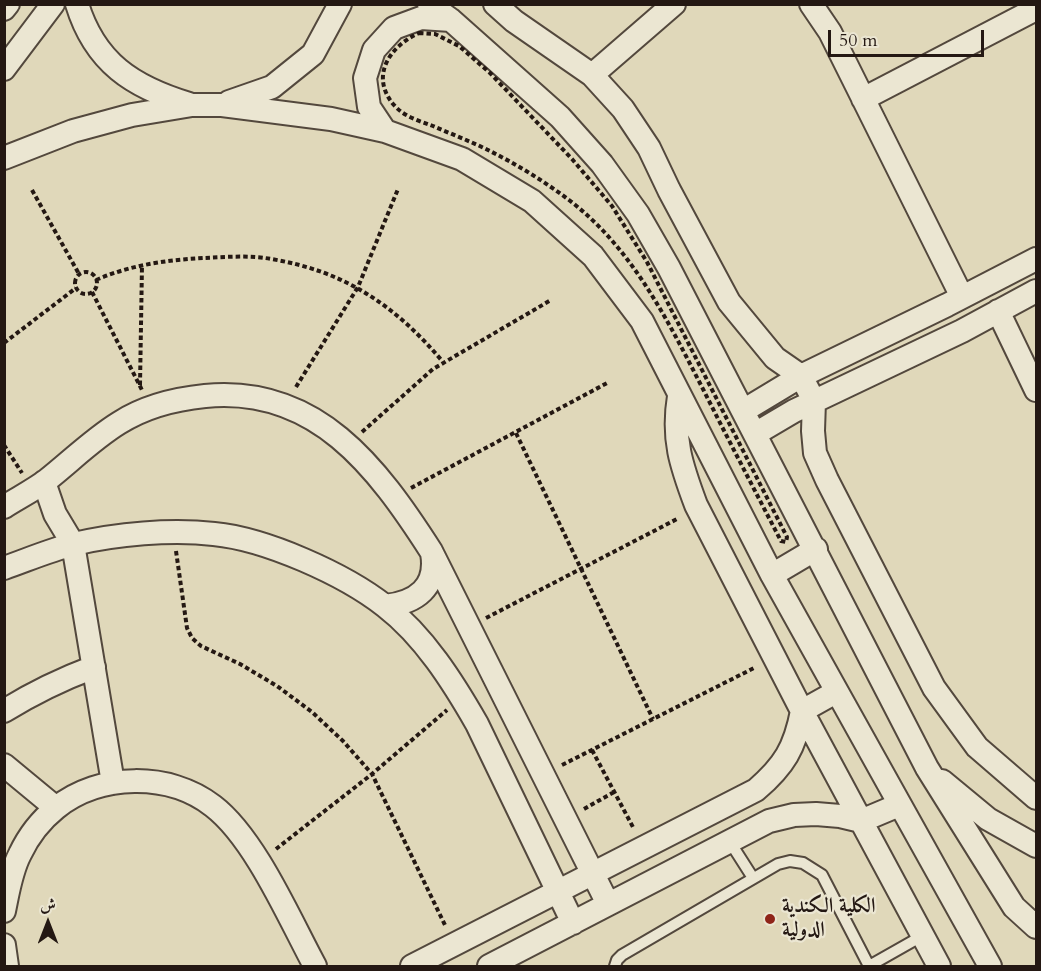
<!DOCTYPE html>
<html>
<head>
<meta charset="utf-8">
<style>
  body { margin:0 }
  #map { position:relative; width:1041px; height:971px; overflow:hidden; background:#e0d8ba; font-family:Cardo,Amiri,serif }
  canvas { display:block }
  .frame { position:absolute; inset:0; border:6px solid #241813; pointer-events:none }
  .north { position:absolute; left:18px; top:893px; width:60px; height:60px; -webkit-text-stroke:4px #ebe6d2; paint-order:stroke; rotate:0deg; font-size:16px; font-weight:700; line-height:24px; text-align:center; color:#241813 }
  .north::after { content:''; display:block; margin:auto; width:21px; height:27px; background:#241813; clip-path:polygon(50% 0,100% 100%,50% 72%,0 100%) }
  .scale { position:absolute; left:828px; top:30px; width:156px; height:27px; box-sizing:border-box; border:3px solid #241813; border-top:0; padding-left:8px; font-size:18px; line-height:21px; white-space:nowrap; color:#241813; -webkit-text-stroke:4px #ebe6d2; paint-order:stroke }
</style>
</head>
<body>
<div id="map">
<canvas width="1041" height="971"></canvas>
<div class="frame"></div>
<div class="north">ش</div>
<div class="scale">50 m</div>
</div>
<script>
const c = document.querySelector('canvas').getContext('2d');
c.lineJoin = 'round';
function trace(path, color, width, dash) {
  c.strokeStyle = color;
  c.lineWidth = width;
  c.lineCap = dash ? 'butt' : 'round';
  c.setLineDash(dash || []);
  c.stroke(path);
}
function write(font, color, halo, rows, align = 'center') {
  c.font = font + ' Cardo,Amiri,serif';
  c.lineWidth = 4.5;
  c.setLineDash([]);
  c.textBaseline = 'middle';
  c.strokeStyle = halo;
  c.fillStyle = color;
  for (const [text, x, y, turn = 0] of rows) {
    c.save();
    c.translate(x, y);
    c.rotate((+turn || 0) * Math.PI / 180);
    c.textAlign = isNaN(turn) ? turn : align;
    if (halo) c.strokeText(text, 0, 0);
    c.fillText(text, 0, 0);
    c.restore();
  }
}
const lane = new Path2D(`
  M730,842L753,878
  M615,966L617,960L622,955L778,864L790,861L803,863L822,875L869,966
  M869,966L922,936`);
const street = new Path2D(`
  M77,4C95,63 133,87 189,104
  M429,4L451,20L560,117L602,164L638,214L669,268L927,768L1014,907L1036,927
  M495,4L514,21L592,75L623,109L649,148L669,190L729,302L775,358L801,376L814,401L813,431L815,453L827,480L934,688L977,747L1036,798
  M811,4L830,32L962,297
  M4,9L8,4
  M4,69L53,4
  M592,75L674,4
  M863,99L1036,9
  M229,102L272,87L313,54L340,4
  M385,131L369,107L365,78L374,50L394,28L421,18L451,20
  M4,158L73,131L132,115L192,105H222L331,119L385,131L462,159L532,201L593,256L642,321L772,575L990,966
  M998,311L1036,390
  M679,396C672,439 681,465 696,505L802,711L939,966
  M743,411L801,376L947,305L1036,259
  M755,434L794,411L962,331L1036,291
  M44,482L55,514L73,544L113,783
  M4,507C18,498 34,490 47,480C71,461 93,439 119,423C144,407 175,399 205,396C316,385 377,467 431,551L608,904
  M4,568C27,560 50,550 74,544C116,534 171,529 214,534C266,539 344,574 385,606C424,636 453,682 477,724L573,923
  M772,575L816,549
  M385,606C416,603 438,587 432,553
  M4,711C33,693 62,679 94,667
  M4,765L56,808
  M942,781L988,819L1036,846
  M4,911C8,892 11,871 20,854C28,837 41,820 56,808C100,773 169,772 213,806C255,838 290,920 315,966
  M4,945L7,966
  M412,966L756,790C784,766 795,748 802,711L836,692
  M489,966L769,821L794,815L816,814L840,816L861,821L899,805`);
trace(lane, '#53483d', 14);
trace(street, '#53483d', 26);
trace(new Path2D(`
  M419,33L435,34L459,46L490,73L572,159L612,206L647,262L787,537L786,542L781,541C755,491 729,441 704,391C668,321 633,249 569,200C544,181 516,164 488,150C470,141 451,134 433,126C420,121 404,117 394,105C369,76 390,46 419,33Z
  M32,190L79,274
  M75 283a11 11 0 1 1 22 0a11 11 0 1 1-22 0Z
  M96,280C130,265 167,260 203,258C225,257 250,255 271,259C345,271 396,306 443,362
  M92,292L142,390
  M4,343L76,288
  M140,385L142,265
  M296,387L358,287L398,189
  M362,432L433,369L551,300
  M516,433L653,719
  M4,445L22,473
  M411,488L609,382
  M176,551L187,628L192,638L201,646L240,664L277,686L312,712L343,741L372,774L445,925
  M486,618L679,518
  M592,750L634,829
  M562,765L756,667
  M584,809L614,792
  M276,849L372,774L447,710`), '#241813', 4, [4.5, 3]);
trace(lane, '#ebe6d2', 10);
trace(street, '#ebe6d2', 22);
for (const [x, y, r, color] of [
  [770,919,6,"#8f2418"]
]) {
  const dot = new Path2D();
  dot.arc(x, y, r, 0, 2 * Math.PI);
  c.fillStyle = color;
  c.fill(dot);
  trace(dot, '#ebe6d2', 2);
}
write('bold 21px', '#241813', '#ebe6d2', [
  ["الكلية الكندية",782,907],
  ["الدولية",782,931]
], 'left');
</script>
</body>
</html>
